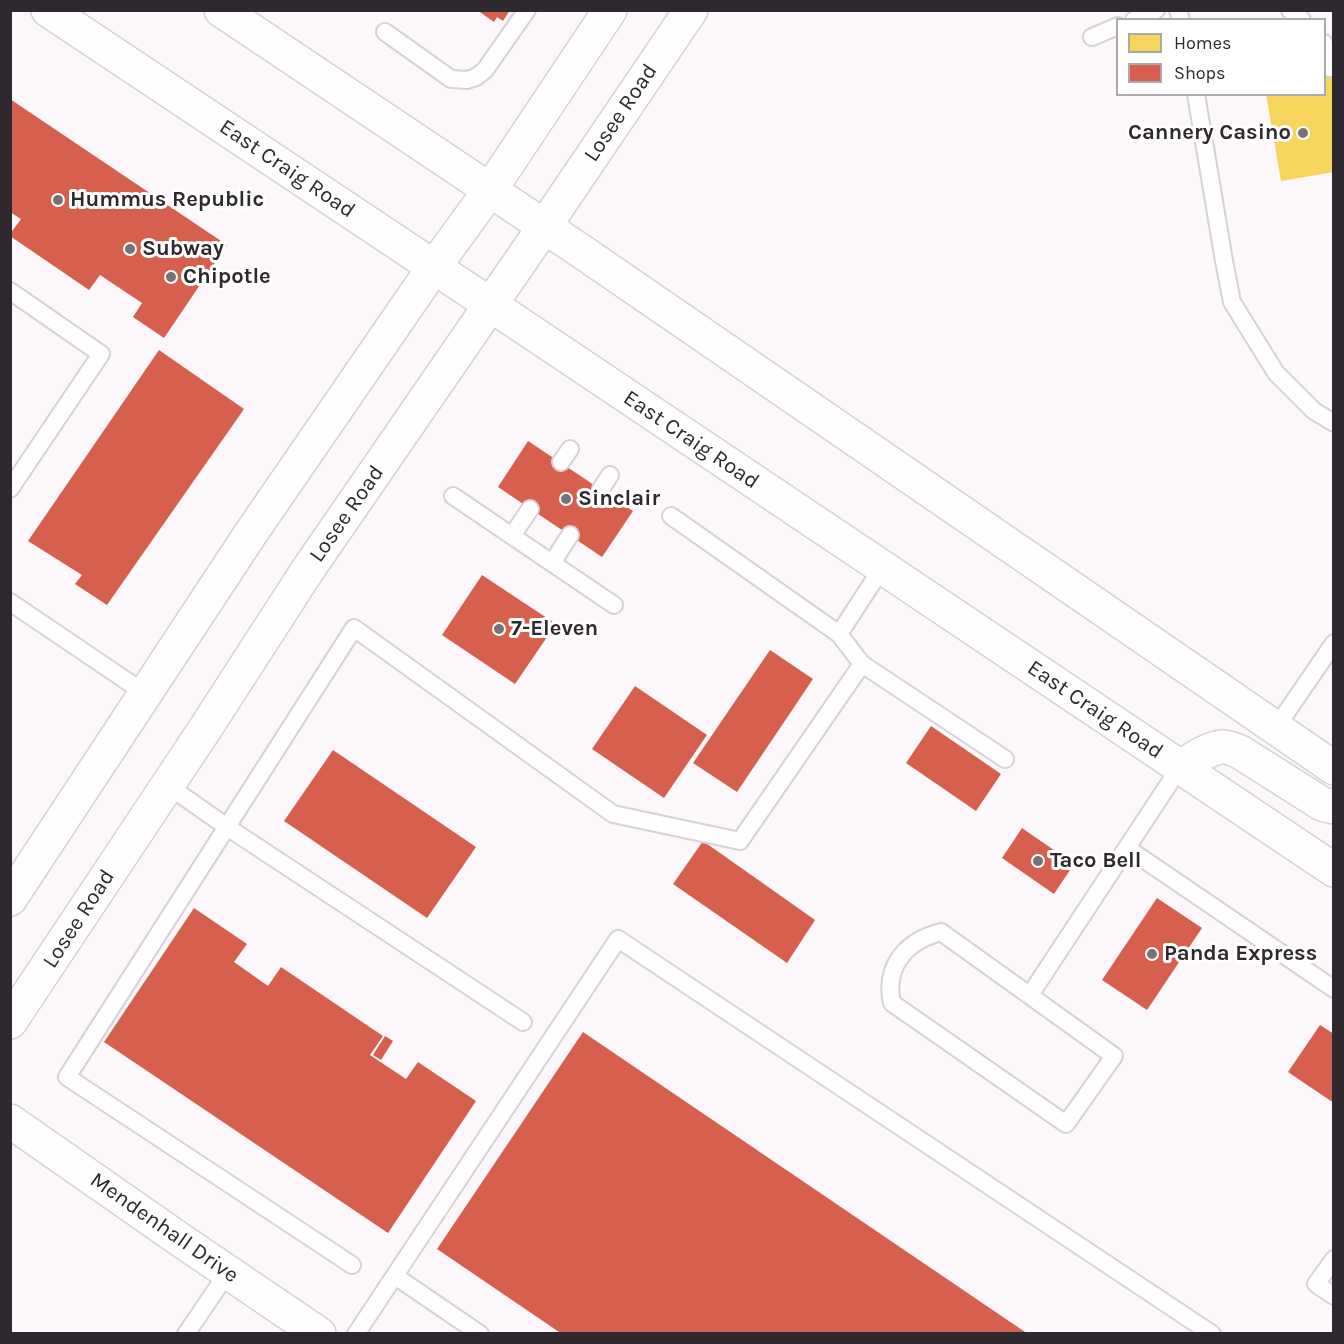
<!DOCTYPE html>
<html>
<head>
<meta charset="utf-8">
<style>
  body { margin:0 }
  #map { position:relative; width:1344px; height:1344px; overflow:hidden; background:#fcf7fb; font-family:Karla,sans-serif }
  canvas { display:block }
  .frame { position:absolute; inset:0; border:12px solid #2f282e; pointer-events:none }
  .legend { position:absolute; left:1116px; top:18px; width:210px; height:78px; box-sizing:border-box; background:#fff; border:2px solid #aca9ab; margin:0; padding:8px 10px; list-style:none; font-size:18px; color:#2f282e }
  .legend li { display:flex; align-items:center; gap:12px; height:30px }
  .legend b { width:30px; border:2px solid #aca9ab }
</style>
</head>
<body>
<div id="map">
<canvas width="1344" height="1344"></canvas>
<div class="frame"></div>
<ul class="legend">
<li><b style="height:16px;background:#f6d55c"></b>Homes</li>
<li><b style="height:16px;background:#d6604d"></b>Shops</li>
</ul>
</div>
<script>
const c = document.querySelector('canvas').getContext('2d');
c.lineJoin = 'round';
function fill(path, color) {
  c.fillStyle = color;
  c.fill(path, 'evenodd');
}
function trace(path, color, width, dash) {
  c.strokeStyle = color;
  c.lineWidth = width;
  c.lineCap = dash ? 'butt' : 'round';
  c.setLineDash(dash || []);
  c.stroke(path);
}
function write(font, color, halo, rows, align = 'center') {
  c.font = font + ' Karla,sans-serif';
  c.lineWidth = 6;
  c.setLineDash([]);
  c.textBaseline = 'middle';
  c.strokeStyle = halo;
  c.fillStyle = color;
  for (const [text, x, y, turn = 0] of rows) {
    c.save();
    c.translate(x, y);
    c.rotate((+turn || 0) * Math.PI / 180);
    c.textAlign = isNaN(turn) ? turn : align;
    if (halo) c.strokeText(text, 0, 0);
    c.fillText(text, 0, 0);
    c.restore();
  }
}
fill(new Path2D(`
  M1334,67V172L1281,181L1266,94H1324V69Z`), '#f6d55c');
fill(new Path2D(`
  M477,10H510L503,21L497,17L494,22Z
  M10,99L227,245L164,338L133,317L142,303L100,275L89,290L10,236V234L21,219L10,212Z
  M159,350L244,409L107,605L75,584L82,575L28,541Z
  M528,441L633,511L602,557L498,487Z
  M482,575L556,624L515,684L442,635Z
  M770,650L813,679L737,792L693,763Z
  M635,686L707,735L664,798L592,749Z
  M931,726L1001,774L976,811L906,763Z
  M333,750L476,847L427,918L284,821Z
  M1022,828L1074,864L1054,894L1002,858Z
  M703,841L815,920L787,963L673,884Z
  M1157,898L1202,928L1147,1010L1102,980Z
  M194,908L247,944L234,962L268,986L281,967L383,1036L370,1055L406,1079L418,1062L476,1101L388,1233L104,1042Z
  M1320,1025L1334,1034V1103L1288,1072Z
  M583,1032L1028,1334H562L437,1249Z
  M385,1036L393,1041L381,1060L373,1055Z`), '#d6604d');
const service = new Path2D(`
  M1178,10L1181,20
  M1290,10L1302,20
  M1134,20L1156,10
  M385,32L451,79L467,80L476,77L485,70L527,10
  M1092,37L1118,26
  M1324,43L1330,68
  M1196,94L1224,261L1232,302L1276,373L1314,411L1334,423
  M10,291L101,354L10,489
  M561,462L570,449
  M601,489L610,475
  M453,496L614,605
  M671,516L839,634L862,664L1005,759
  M512,536L530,509
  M552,563L570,535
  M10,602L146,694
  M839,634L882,568
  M1275,729L1334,643
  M167,785L227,827L523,1022
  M1127,848L1334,989
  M941,932L1114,1056L1066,1124L892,1003C884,966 906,941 941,932Z
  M1030,995L1180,767
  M1334,1259L1316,1284L1334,1296
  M352,1265L67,1077L354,628L613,814L740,841L862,664
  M395,1276L480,1334
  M186,1334L228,1272
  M356,1334L618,939L1212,1334`);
const minor = new Path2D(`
  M10,1121L182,1241L319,1334`);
const secondary = new Path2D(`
  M10,899L251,533L434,267L490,190L610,10
  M10,1022L203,732L307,571L544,227L691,10`);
const primary = new Path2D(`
  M48,10L491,305L1334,870
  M221,10L578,249L1334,768
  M1180,767C1192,760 1207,749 1221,747C1227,746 1235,750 1240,752L1322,804L1334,807`);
trace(service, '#d7d2d6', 20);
trace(minor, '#d7d2d6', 36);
trace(secondary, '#d7d2d6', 36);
trace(primary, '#d7d2d6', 36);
trace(service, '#fffefe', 16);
trace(minor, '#fffefe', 33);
trace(secondary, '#fffefe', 33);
trace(primary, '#fffefe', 33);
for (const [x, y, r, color] of [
  [1303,133,6,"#777076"],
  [58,200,6,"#777076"],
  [130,249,6,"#777076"],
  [171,277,6,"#777076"],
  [566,499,6,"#777076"],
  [499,629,6,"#777076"],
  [1038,861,6,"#777076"],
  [1152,954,6,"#777076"]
]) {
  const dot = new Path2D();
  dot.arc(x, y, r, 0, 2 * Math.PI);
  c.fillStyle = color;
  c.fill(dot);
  trace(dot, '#fff', 2);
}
write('22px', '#2f282e', '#fff', [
  ["Losee Road",621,113,-56],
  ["East Craig Road",287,169,34],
  ["East Craig Road",691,440,34],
  ["Losee Road",347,514,-55],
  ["East Craig Road",1095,710,34],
  ["Losee Road",79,919,-57],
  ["Mendenhall Drive",164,1228,35]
]);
write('bold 22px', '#2f282e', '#fff', [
  ["Cannery Casino",1291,133,"right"],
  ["Hummus Republic",70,200],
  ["Subway",142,249],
  ["Chipotle",183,277],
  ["Sinclair",578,499],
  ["7-Eleven",511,629],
  ["Taco Bell",1050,861],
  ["Panda Express",1164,954]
], 'left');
</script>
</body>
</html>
